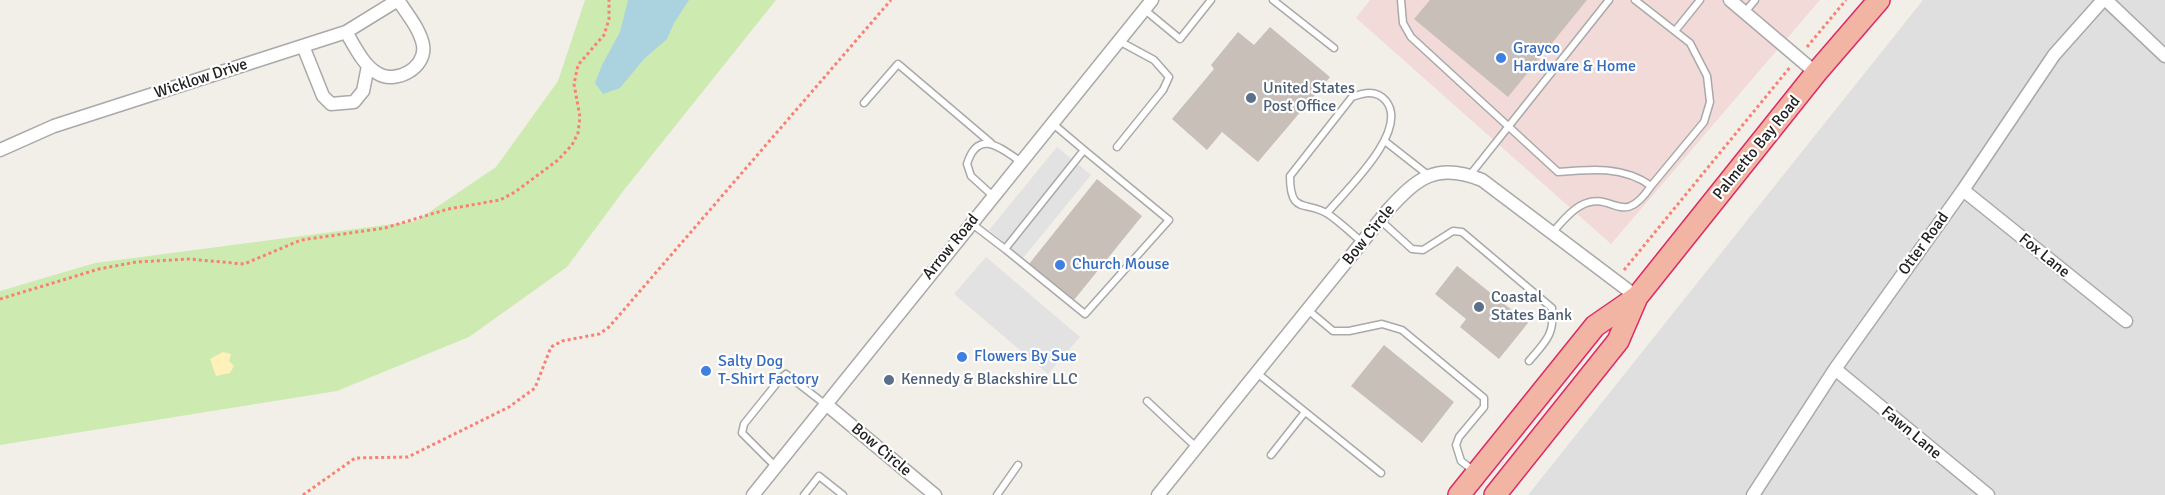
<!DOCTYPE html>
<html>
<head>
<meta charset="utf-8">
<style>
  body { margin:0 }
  canvas { display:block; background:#f2efe9 }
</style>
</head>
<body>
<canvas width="2165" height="495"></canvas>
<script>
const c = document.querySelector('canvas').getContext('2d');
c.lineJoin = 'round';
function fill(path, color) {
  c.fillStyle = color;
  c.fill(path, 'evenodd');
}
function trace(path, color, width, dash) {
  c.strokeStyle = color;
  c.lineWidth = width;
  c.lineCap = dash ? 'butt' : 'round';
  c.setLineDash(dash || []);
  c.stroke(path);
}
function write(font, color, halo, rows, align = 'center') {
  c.font = font + ' Signika,sans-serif';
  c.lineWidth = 4.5;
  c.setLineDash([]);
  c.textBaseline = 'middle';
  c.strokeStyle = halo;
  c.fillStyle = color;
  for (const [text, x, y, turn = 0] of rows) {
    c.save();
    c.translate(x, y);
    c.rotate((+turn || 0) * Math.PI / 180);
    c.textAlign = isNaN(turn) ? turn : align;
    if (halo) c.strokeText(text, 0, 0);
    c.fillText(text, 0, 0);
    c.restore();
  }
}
fill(new Path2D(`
  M1923,0H2165V495H1528Z`), '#e0dfdf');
fill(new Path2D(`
  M1370,0H1820L1611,244L1356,18Z`), '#f2dad9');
fill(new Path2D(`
  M585,0H776L624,190L567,267L469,337L337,391L0,445V291L95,263L416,221L496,167L558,81Z`), '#cdebb0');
fill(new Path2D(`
  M223,352L231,354L229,361L234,366L230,373L216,376L210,359Z`), '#fff1ba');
fill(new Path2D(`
  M1057,147L1091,175L1023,258L989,230Z
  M986,257L1080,337L1048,374L954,294Z`), '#e2e2e2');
fill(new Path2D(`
  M628,0H689L674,23L667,39L644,59L620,88L603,94L595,83L602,65L620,32Z`), '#aad3df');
fill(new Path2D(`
  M1430,0H1587L1508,97L1414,19Z
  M1270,27L1330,77L1258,162L1222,132L1207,150L1172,119L1214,69L1211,65L1238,32L1254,45Z
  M1097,179L1142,216L1074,300L1029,264Z
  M1457,266L1528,323L1499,359L1460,327L1466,319L1435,294Z
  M1384,345L1454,402L1422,443L1351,386Z`), '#c7bfb8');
const service = new Path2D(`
  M1273,0L1334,48
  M1401,0L1403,23L1411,37L1558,172C1591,169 1624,166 1651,186L1704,122L1710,102L1707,76L1690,43L1635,0
  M1145,10L1180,39L1211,0
  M1745,12L1755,0
  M1675,31L1700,0
  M864,103L898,64L991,143
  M1386,142L1428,175
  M1117,147L1163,90L1169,77L1154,60L1119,41
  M1470,175L1609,0
  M993,196L971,176L967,164C978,128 1001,148 1021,162
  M1327,213C1345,191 1410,131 1386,101C1376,89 1363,93 1352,97L1290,176C1290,216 1306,200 1328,214C1340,222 1351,233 1362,242
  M1380,220L1412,249L1423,250L1453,231L1462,232L1552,308C1555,335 1545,342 1529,361
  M971,223L1005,249L1084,150L1052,123
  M1552,233C1561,223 1569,212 1580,206C1613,188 1621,231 1651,186
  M1005,249L1085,314L1169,220L1084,150
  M1308,310L1333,331H1349L1382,324L1402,330L1484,398V407L1459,437L1456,445L1461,461L1474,471
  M1257,373L1381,473
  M1147,401L1196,447
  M1271,455L1305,412
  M775,466L742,433L744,424L781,378L786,374L826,405
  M804,495L819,476L843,495
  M997,495L1018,465`);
const minor = new Path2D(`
  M1730,0L1816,73
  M2106,0L2165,56
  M346,32C354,45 363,65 377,73C395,85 427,68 423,45C420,29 407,14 398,0
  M303,46L323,96L331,104L354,102L363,91L368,66
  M0,150L54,126L346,32L398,0
  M1963,190L2126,321
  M1835,369L1988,495
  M827,405L935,495
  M753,495L1152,0
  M1158,495L1388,210C1418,177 1437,162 1482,180L1637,297
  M1753,495L1835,369L1963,190L2054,55L2103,0`);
const trunk = new Path2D(`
  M1459,495L1595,326L1637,297
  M1495,495L1618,341L1637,297L1816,73L1879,0`);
trace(service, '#a9a9a9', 9);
trace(minor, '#a9a9a9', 15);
trace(trunk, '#dc2a67', 24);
trace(new Path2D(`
  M1807,47L1846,0
  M1624,270L1791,66
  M0,299L99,269L136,262L189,259L244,264L301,240L385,228L448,209L500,200L515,192L558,160L572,145L578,133L580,117L574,84L578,65L604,35L609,19V0
  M303,495L355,458L408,457L509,407L535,388L551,347L562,341L599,334L609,327L891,0`), '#fa8072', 3, [3, 3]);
trace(service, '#fff', 6);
trace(minor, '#fff', 12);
trace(trunk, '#f2b4a3', 21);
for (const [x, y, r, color] of [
  [1501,58,6,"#3f7fe0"],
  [1251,98,6,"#5c6f8a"],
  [1060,265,6,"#3f7fe0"],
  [1479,307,6,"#5c6f8a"],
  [962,357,6,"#3f7fe0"],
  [706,371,6,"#3f7fe0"],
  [889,380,6,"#5c6f8a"]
]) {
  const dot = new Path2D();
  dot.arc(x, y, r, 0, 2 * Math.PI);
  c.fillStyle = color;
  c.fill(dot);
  trace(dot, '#fff', 2);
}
write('16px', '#366cbe', '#fff', [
  ["Grayco",1513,49],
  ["Hardware & Home",1513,67],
  ["Church Mouse",1072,265],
  ["Flowers By Sue",974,357],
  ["Salty Dog",718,362],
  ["T-Shirt Factory",718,380]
], 'left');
write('16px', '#222', '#fff', [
  ["Wicklow Drive",201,79,-18],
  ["Palmetto Bay Road",1757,148,-51],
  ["Bow Circle",1369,235,-51],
  ["Otter Road",1924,244,-54],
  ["Arrow Road",951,247,-51],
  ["Fox Lane",2044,256,39],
  ["Fawn Lane",1911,433,40],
  ["Bow Circle",881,450,40]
]);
write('16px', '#4e5e75', '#fff', [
  ["United States",1263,89],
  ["Post Office",1263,107],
  ["Coastal",1491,298],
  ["States Bank",1491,316],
  ["Kennedy & Blackshire LLC",901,380]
], 'left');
</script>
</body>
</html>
